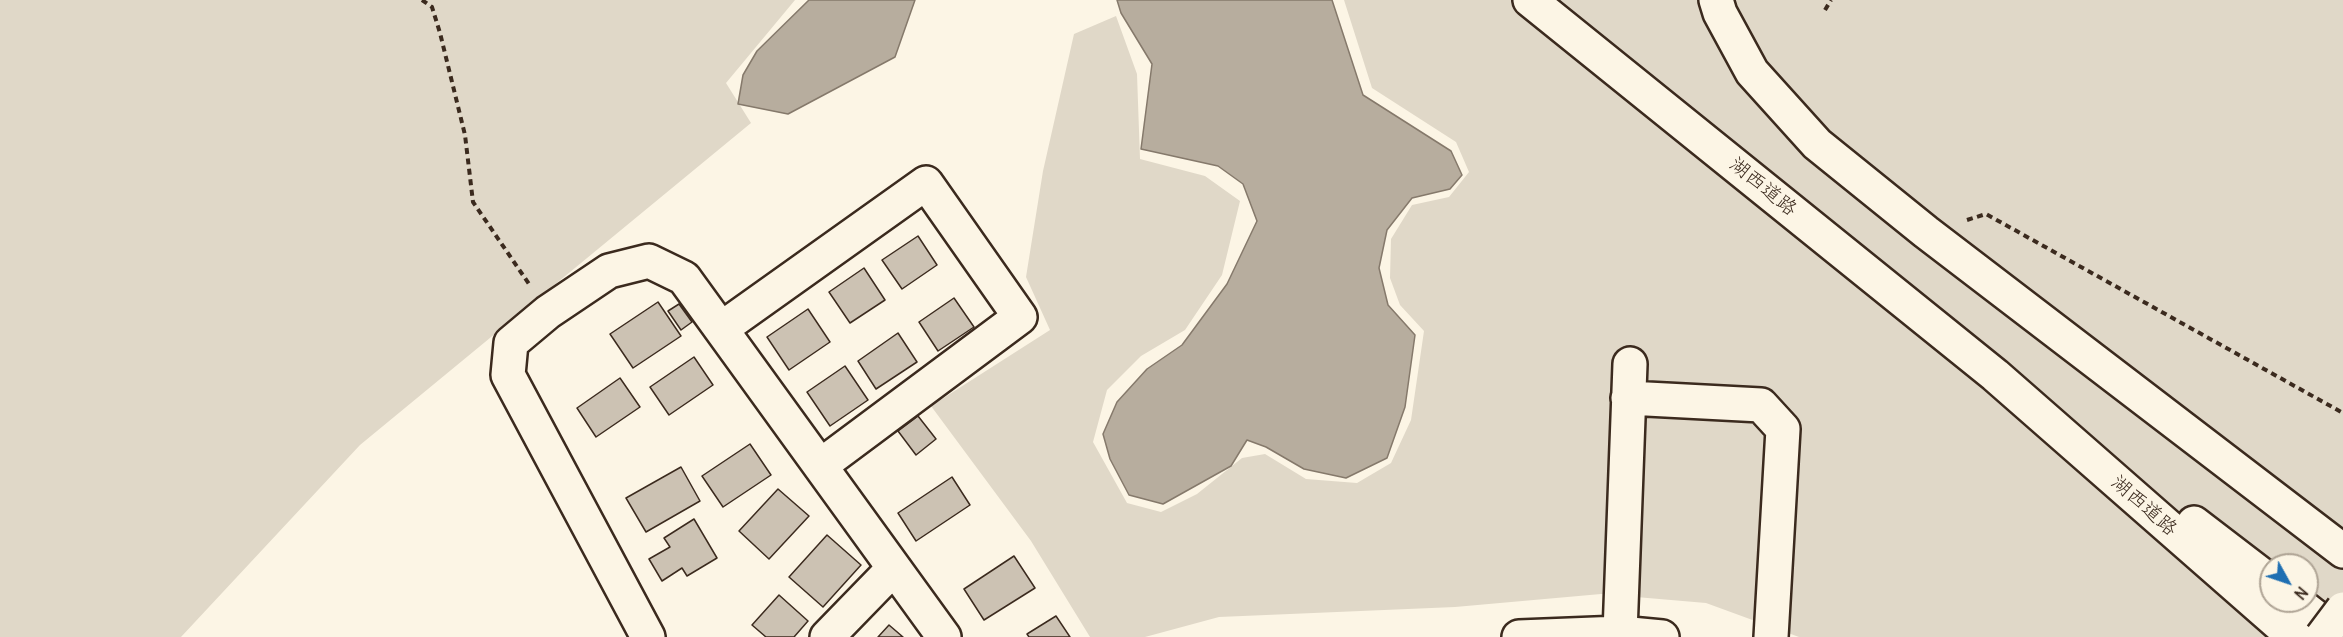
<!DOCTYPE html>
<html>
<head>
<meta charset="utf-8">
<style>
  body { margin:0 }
  #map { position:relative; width:2343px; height:637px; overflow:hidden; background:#fcf5e5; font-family:Delius,sans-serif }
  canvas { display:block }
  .north { position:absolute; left:2259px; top:553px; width:60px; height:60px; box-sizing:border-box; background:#fcf5e5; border:2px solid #afa495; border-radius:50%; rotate:130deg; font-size:16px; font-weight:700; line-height:24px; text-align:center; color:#3b2a1e }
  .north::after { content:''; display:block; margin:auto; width:21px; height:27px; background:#1f6fb2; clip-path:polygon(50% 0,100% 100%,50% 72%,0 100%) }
</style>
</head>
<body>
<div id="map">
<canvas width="2343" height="637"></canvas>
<div class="north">N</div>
</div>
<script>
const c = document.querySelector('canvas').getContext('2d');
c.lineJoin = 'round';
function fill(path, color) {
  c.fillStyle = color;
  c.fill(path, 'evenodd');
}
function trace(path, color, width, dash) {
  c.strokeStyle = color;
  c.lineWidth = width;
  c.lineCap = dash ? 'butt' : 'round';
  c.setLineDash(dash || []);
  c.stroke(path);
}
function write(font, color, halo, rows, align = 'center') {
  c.font = font + ' Delius,"Klee One",sans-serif';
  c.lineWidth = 5;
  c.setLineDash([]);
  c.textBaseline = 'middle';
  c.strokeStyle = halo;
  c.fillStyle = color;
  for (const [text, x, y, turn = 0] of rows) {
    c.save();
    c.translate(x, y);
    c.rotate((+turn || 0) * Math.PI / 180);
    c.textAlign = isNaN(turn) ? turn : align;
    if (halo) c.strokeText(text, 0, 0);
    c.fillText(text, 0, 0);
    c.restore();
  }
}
fill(new Path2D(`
  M0,0H795L726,83L751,123L360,445L181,637H0Z
  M1344,0H2343V637H1799L1706,603L1601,594L1455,607L1219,617L1145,637H1090L1031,541L931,406L1050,330L1026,277L1043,171L1074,34L1116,16L1137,74L1140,159L1205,176L1240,201L1222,275L1185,330L1141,356L1107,390L1093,442L1127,503L1161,512L1197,494L1242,458L1265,454L1306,479L1357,483L1391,463L1411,420L1424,331L1400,305L1390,278L1391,239L1412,205L1449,197L1469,172L1456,142L1372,88ZM2271,565H2307V601H2271Z`), '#e0d8c8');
const water = new Path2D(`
  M809,0H915L895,57L788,114L738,104L743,75L757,51Z
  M1117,0H1332L1363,95L1451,151L1462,175L1450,189L1412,198L1387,230L1379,268L1388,305L1415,335L1405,407L1387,458L1346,478L1304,469L1266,447L1247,440L1231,466L1163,504L1129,495L1110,459L1103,434L1117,402L1147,369L1182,345L1227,284L1257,221L1243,184L1218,166L1141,149L1152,64L1121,13Z`);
fill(water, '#b7ad9e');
trace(water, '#85796b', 1.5);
const building = new Path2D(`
  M918,236L937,265L902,289L882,260Z
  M864,268L885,300L850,323L829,292Z
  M954,298L974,327L938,351L919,322Z
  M658,302L681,336L633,368L610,334Z
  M679,304L692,322L681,330L668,311Z
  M808,309L830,342L789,370L767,337Z
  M898,333L917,362L876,389L858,361Z
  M694,357L713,385L669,415L650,387Z
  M845,366L868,400L830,426L807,392Z
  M620,378L640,407L596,437L577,408Z
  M918,416L936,439L916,455L898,431Z
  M750,444L771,475L723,507L702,476Z
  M681,467L700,501L646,532L626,498Z
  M952,477L970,505L916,541L898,513Z
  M778,489L809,516L769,559L739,531Z
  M694,519L717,558L687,576L682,568L662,581L649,559L670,547L664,538Z
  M827,535L861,565L823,607L789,577Z
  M1014,556L1035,588L984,620L964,589Z
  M779,595L808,621L794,637H766L752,625Z
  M1056,616L1070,637H1029L1027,634Z
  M889,625L903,637H878Z`);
fill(building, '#ccc2b3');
trace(building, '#3b2a1e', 1.5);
const minor = new Path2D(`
  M1716,0L1720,13L1752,72L1817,144L1926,232L2343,551
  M721,329L926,183L1020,317L820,466
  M1628,398L1761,405L1783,429L1771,637
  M1620,633L1630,364
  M648,637L508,375L511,343L548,312L609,271L649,261L684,278L944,637
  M827,637L894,568
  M1519,637L1620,633L1662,637`);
const highway = new Path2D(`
  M1530,0L1995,375L2294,637
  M2194,523L2271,582
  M2295,601L2341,637`);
trace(minor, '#3b2a1e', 38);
trace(highway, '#3b2a1e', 38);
trace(new Path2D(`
  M422,0L432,7L440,33L465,135L473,202L529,284
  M1825,10L1831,0
  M1967,220L1986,214L2343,413`), '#3b2a1e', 4, [6, 4.5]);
trace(minor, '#fcf5e5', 33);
trace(highway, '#fcf5e5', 33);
const minorBridge = new Path2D(`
  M2322,637L2343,609`);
trace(minorBridge, '#3b2a1e', 38, []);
trace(minorBridge, '#fcf5e5', 33);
write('20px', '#3b2a1e', '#fcf5e5', [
  ["湖西道路",1763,187,39],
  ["湖西道路",2144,506,41]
]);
</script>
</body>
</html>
